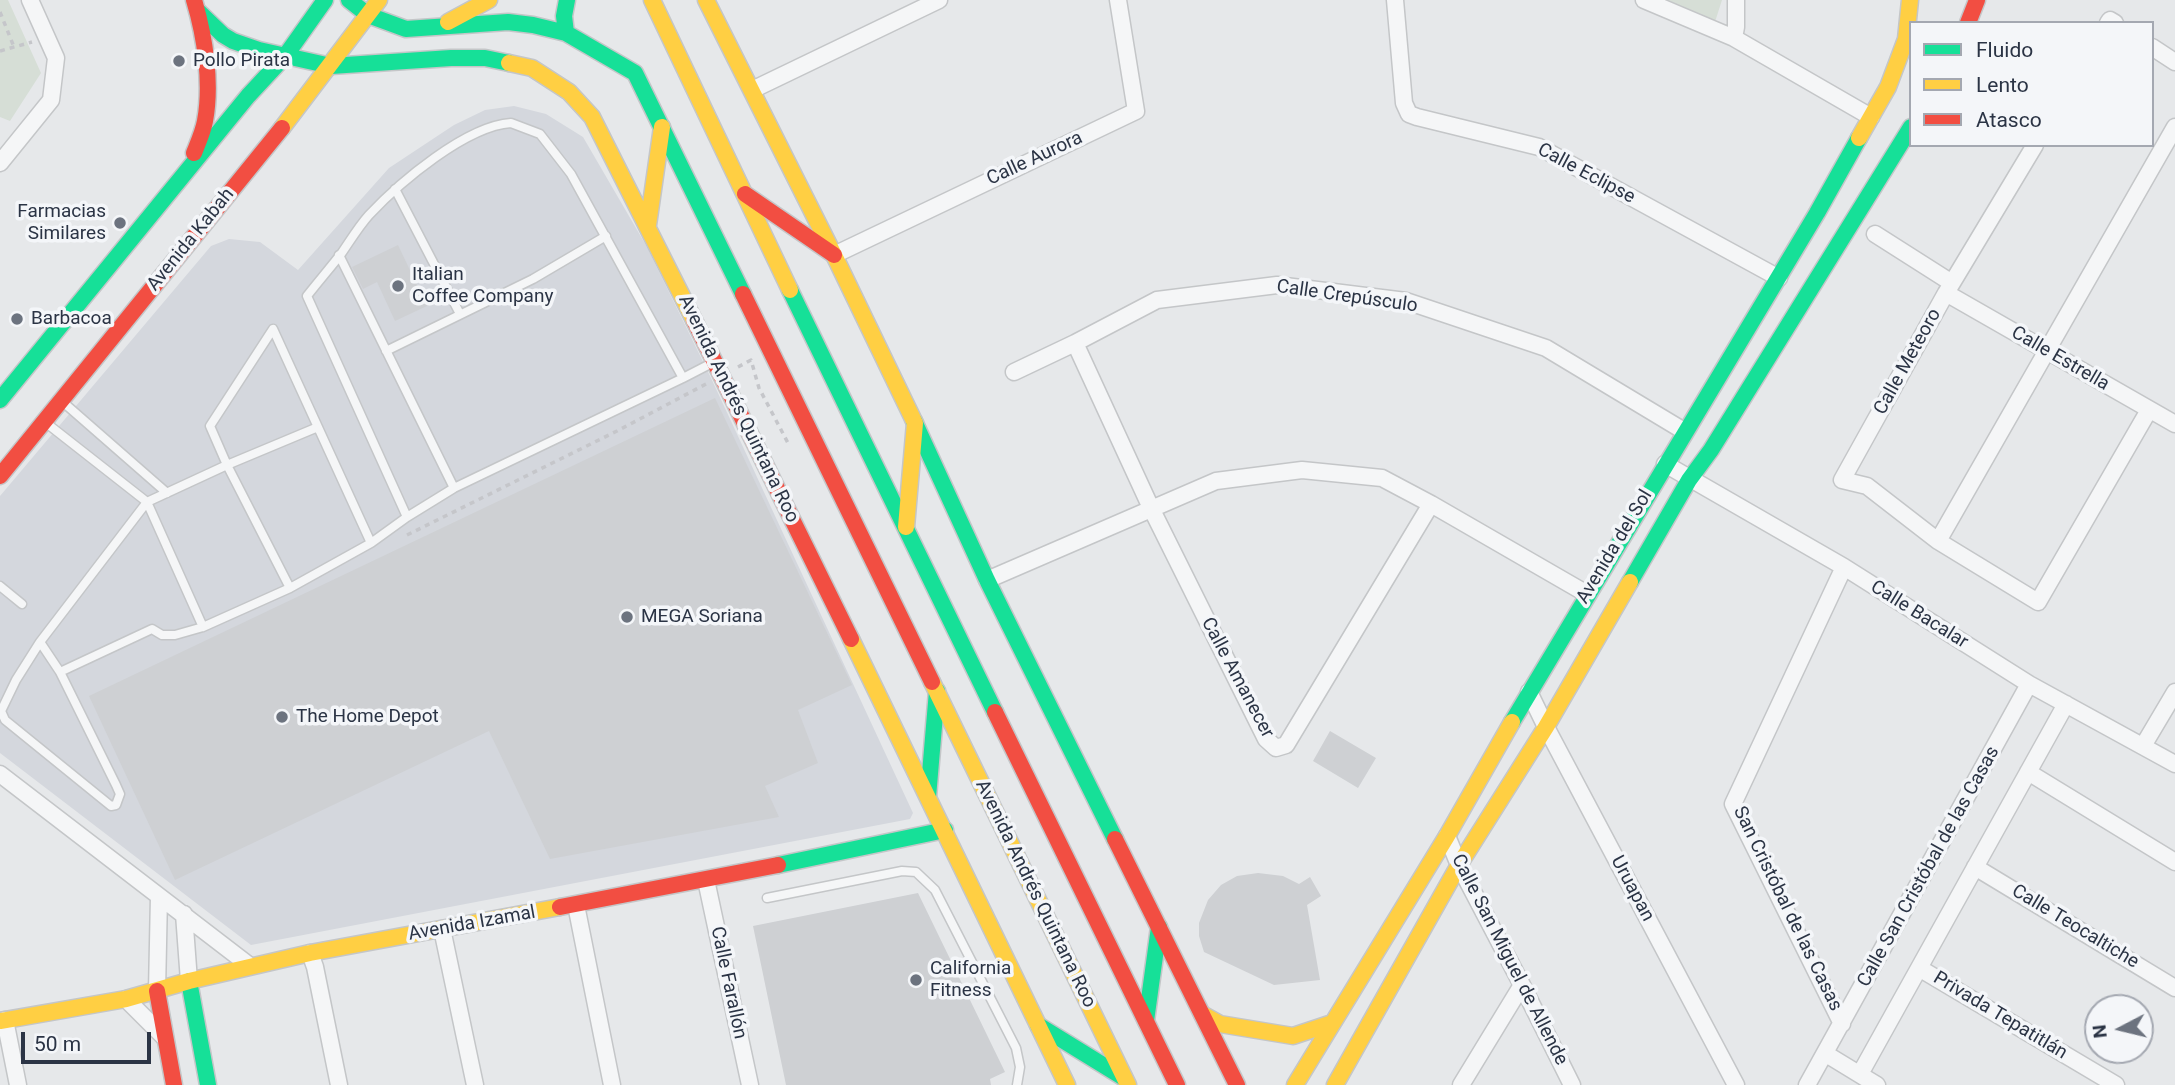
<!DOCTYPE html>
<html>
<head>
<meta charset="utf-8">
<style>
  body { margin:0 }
  #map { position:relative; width:2175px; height:1085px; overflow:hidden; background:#e6e8ea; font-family:Roboto,sans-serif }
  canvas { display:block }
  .legend { position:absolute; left:1909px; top:21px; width:245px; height:126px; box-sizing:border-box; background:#f4f6f9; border:2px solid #a4a8b1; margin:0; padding:9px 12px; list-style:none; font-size:21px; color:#2b3445 }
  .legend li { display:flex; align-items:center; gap:14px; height:35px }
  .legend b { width:35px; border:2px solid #a4a8b1 }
  .north { position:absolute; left:2084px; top:994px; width:70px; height:70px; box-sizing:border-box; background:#f4f6f9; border:2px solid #a4a8b1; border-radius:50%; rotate:263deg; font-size:19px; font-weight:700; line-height:28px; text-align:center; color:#2b3445 }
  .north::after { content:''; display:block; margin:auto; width:24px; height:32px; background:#6c737f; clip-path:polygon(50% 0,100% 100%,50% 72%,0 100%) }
  .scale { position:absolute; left:21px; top:1032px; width:130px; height:32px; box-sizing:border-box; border:4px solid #2b3445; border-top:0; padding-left:9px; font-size:21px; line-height:24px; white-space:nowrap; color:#2b3445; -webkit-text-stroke:5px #f4f6f9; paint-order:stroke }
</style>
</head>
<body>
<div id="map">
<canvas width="2175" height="1085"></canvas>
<ul class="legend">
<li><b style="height:9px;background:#16e098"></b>Fluido</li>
<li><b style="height:9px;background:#ffcf43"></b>Lento</li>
<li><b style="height:9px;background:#f24e42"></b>Atasco</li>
</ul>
<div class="north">N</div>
<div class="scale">50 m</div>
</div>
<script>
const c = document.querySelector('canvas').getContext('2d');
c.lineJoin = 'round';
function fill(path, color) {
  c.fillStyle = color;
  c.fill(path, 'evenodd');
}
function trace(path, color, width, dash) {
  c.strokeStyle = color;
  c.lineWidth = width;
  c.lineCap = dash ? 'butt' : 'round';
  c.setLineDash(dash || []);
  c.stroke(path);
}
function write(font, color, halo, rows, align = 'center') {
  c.font = font + ' Roboto,sans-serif';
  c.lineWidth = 7;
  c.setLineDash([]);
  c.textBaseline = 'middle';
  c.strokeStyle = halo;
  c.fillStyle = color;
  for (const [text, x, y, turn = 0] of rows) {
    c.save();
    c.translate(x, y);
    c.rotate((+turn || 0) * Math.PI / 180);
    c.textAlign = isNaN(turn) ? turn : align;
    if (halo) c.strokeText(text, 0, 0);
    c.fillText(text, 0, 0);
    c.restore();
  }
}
fill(new Path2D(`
  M514,106L546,114L583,137L647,247L711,378L913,813L910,819L251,945L0,753V496L211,246L229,239L260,242L298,270L389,168L454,125L485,110Z`), '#d4d7dd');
fill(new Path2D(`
  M0,0H8L41,73L10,121L0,117Z
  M1655,0H1722L1714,25Z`), '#d6ded6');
fill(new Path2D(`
  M398,245L427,306L395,321L377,282L363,289L352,267Z
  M715,398L852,685L798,710L818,763L765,786L779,817L550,859L489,731L175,880L89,696Z
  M1330,731L1376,758L1358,788L1313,761Z
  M1258,873L1283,876L1299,884L1310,877L1321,896L1307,905L1320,980L1274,985L1204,952L1199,936V923L1208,900L1221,885L1237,876Z
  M918,893L1005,1072L990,1079L991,1085H786L753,926Z`), '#ced0d3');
const lane = new Path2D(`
  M511,123L540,134L571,174L683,378L454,488L407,517L307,296C318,282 330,268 341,254C350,241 359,226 369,215C400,182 466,126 511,123Z
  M395,189L460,314
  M339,255L454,488
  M386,351L533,279L606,236
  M683,378L714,362
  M64,403L167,493
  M45,422L147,502L203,627
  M371,543L407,517
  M0,586L22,604
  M40,642L60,672L116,785L120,794L116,805L111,806L5,720L1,711L16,680L40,642L147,502L227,465L318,427
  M60,672L152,629L162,635H175L203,627L290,588L371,543L273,329L210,426L227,465L290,588
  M767,898L902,871L916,872L935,890L1016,1048L1020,1067L1017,1085`);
const street = new Path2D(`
  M1395,0L1404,103L1409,114L1417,117L1539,147L1779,278
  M1644,0L1734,38L1871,117
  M2108,23L2110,20L2115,23
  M1734,38L1736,27V0
  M2152,47L2175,62
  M752,90L939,0
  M2035,145L1946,293L1842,480L1867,486L1938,541L2038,602L2149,410
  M0,163L51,100L56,58L30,0
  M1875,234L1952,283
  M834,255L1136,111L1118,0
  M1946,293L2175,424
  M1075,343L1151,508L1266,739L1276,748L1286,745L1431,504
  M1014,372L1075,343L1157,300L1277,285L1406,301L1546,348L1684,431
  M1665,464L1844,567L2029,684L2175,764
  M1938,541L2175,127
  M987,580L1216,481L1302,470L1382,478L1431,504L1587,594
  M1529,692L1546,727L1736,1085
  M2143,746L2175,692
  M2028,772L2175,862
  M0,774L250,966
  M1447,836L1459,865L1522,985L1572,1085
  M1975,867L2175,988
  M706,880L750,1085
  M576,905L612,1085
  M184,914L189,981
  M442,929L475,1085
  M310,953L315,967L339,1085
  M1919,968L2116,1085
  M157,991L159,896
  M126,999L165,1038
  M5,1020L18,1085
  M1842,1024L1733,804L1844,567
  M1826,1054L1877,1085
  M1860,1074L2066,704
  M1461,1085L1522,985
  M1807,1085L2029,684`);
const fast = new Path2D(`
  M349,0L368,15L406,29L508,22L533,25L566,33L635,73L743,294
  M199,12L223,35L233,41L259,50L331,66L451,58H485L509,63
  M566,33L564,16L567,0
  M790,290L995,712
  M0,400L248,96L286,55L325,0
  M914,421L987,580L1115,839
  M1630,582L1689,480L1711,450L1911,127
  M1512,722L1817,213L1859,138
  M928,797L937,691
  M778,865L945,830
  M189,981L208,1085
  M1146,1021L1159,927
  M1038,1025L1124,1078`);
const slow = new Path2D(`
  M652,0L790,290
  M706,0L834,255L914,421
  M448,22L489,0
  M509,63L532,68L569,92L592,117L694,320
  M282,128L379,0
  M1859,138L1888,87L1906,39L1910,0
  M648,225L662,127
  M906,527L915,423
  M851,639L1067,1085
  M932,682L1128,1085
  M1202,1014L1220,1024L1293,1036L1332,1023
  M0,1021L126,999L189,981L310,953L560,907
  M1295,1085L1447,836L1512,722
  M1335,1085L1459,865L1546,727L1630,582`);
const jam = new Path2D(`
  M194,0C205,37 212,83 205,121C203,132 198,143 194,153
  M1968,23L1977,0
  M745,194L834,255
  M743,294L932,682
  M694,320L851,639
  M0,476L282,128
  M995,712L1177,1085
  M1115,839L1237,1085
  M560,907L778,865
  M157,991L174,1085`);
trace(lane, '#c4c6c8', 11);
trace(street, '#c4c6c8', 19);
trace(fast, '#c4c6c8', 19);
trace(slow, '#c4c6c8', 19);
trace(jam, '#c4c6c8', 19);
trace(new Path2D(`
  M0,12L14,47
  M0,51L32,42
  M738,367L751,360L759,388L788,443
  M407,535L617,431L706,384`), '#c5c6ca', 3.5, [5, 5]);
trace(lane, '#f5f6f7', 8);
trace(street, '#f5f6f7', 16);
trace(fast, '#16e098', 16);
trace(slow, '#ffcf43', 16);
trace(jam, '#f24e42', 16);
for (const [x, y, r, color] of [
  [179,61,7,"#6c737f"],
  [120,223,7,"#6c737f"],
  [398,286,7,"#6c737f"],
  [17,319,7,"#6c737f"],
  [627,617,7,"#6c737f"],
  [282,717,7,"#6c737f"],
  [916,980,7,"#6c737f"]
]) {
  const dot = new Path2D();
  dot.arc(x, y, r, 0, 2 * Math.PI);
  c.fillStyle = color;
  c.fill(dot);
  trace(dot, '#f4f6f9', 2.5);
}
write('19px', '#2b3445', '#f4f6f9', [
  ["Pollo Pirata",193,61],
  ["Farmacias",106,212,"right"],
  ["Similares",106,234,"right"],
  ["Italian",412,275],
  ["Coffee Company",412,297],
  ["Barbacoa",31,319],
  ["MEGA Soriana",641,617],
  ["The Home Depot",296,717],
  ["California",930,969],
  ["Fitness",930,991]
], 'left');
write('19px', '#2b3445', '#f4f6f9', [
  ["Calle Aurora",1035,159,-25],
  ["Calle Eclipse",1586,174,28],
  ["Avenida Kabah",191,240,-51],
  ["Calle Crepúsculo",1347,297,8],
  ["Calle Estrella",2060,359,30],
  ["Calle Meteoro",1908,362,-61],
  ["Avenida Andrés Quintana Roo",738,409,64],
  ["Avenida del Sol",1615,547,-59],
  ["Calle Bacalar",1919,615,32],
  ["Calle Amanecer",1237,678,62],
  ["Calle San Cristóbal de las Casas",1929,867,-61],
  ["Uruapan",1632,889,62],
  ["Avenida Andrés Quintana Roo",1035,894,64],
  ["San Cristóbal de las Casas",1787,909,64],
  ["Avenida Izamal",472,924,-10],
  ["Calle Teocaltiche",2075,927,31],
  ["Calle San Miguel de Allende",1509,960,63],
  ["Calle Farallón",728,983,78],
  ["Privada Tepatitlán",2000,1016,31]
]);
</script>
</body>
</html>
